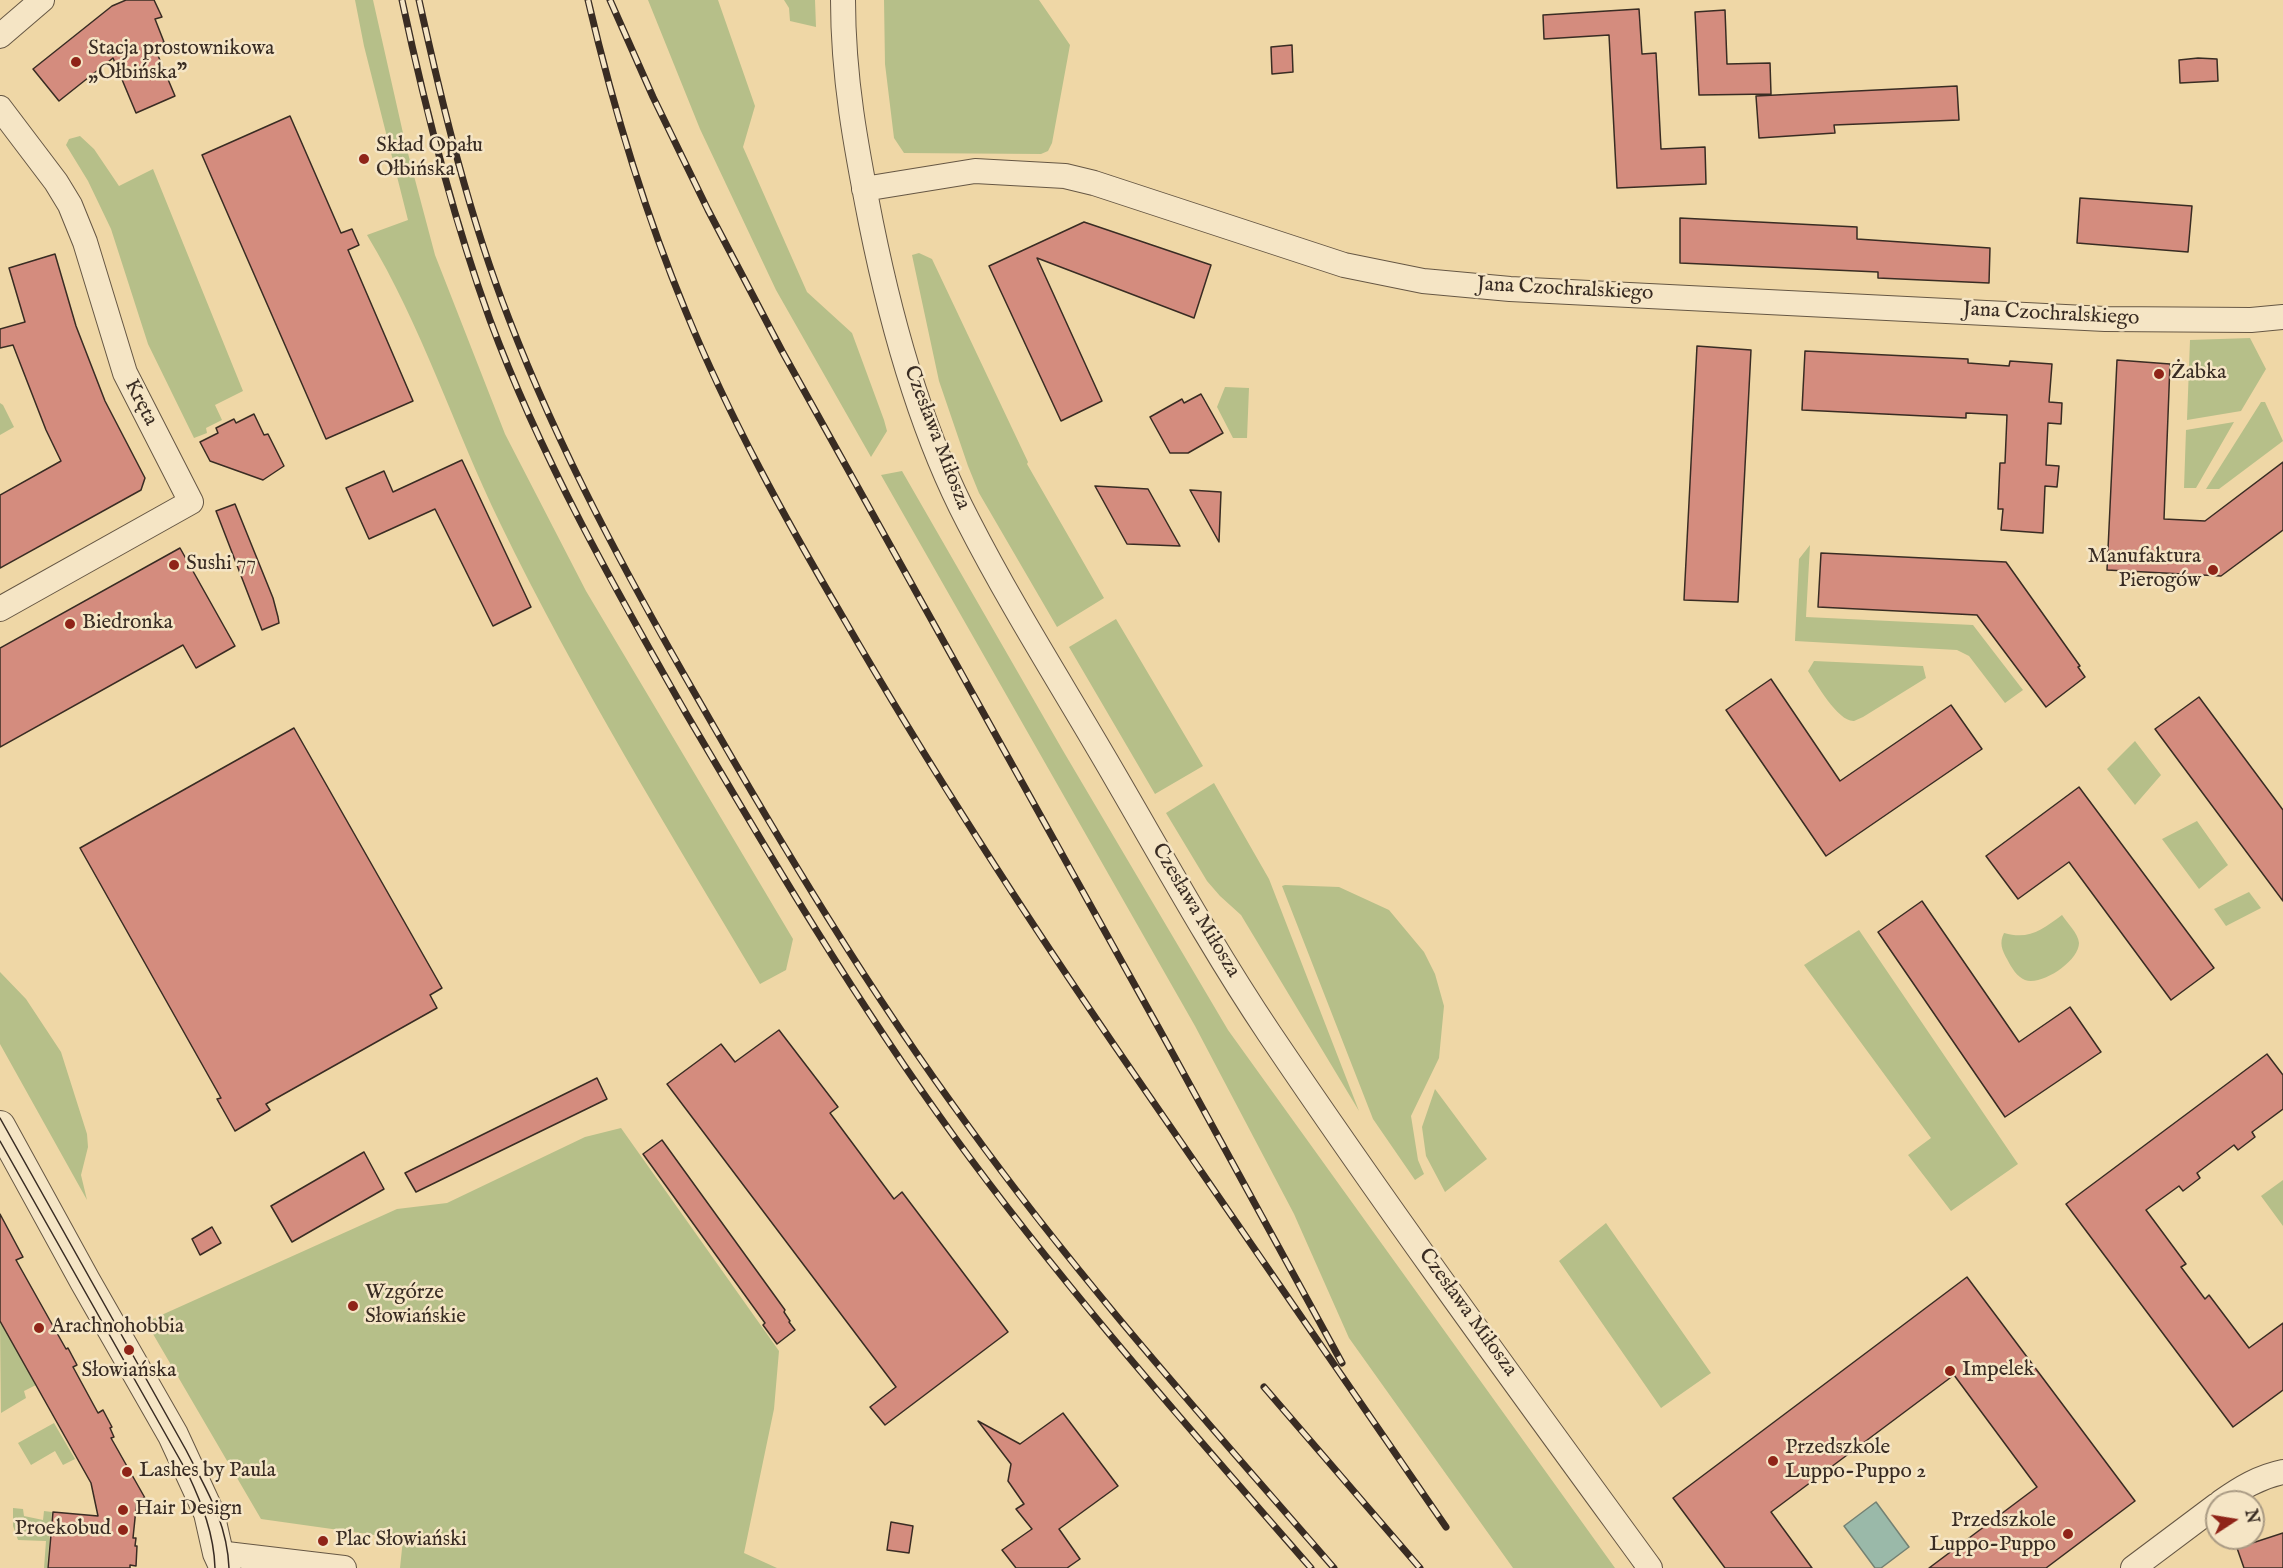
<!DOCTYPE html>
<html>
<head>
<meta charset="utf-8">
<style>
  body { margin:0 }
  #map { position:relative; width:2283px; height:1568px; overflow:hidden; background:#efd7a6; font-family:"IM FELL English",serif }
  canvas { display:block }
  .north { position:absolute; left:2205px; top:1490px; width:60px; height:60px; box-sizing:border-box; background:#f5e5c5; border:2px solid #aa9b84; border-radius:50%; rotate:78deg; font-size:16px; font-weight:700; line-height:24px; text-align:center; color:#392c23 }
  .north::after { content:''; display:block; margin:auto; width:21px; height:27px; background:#8f2418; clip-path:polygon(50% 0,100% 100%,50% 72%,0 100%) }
</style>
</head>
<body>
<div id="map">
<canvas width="2283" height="1568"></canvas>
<div class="north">N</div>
</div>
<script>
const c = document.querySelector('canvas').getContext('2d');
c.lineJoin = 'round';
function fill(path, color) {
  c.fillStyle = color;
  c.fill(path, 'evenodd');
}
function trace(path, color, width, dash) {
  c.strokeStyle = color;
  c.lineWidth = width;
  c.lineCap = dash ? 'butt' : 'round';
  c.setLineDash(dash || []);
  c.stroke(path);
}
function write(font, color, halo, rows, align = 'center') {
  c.font = font + ' "IM FELL English",serif';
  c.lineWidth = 5;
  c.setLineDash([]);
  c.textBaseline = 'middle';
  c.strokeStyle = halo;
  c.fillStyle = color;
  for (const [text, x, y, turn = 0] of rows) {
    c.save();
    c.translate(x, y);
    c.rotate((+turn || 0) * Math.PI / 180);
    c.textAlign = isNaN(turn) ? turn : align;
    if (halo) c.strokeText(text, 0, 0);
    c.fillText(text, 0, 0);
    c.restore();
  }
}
fill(new Path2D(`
  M355,0H373L405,142L435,255L505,434L586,591L793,939L786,970L760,984C670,832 577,682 500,523C454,428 422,326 367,235L408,220L364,46Z
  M648,0H718L755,106L743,147L807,292L852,333L884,420L887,431L871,457L776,290L700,129Z
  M784,0H815L816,27L790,21L789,8Z
  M884,0H1039L1070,45L1052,143L1048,151L1041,154L904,153L894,138L885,64Z
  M80,136L94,149L119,186L153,169L243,391L215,405L222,420L206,428L207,433L194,438L148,344L111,229L88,181L66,145L69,139Z
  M919,253L932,259L1028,462L1027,464L1104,598L1057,627L979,493L968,466L939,381L912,255Z
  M2250,338L2266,369L2241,411L2187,420L2190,340Z
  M1225,387L1249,388L1247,438H1233L1217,407Z
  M2261,402H2265L2283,441L2219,489H2206Z
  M0,403L3,405L14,427L0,435Z
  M2234,422L2196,488H2184L2186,430Z
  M902,471L1062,749L1228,1030L1615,1568H1513L1349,1338L1294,1214L1195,1026L881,475Z
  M1810,545L1806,617L1973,625L2023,690L2005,703L1969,656L1957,650L1795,641L1799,559Z
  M1116,619L1203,766L1155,794L1069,647Z
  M1814,661L1923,666L1926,678L1863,717C1860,718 1857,720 1854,721C1838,722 1816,683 1808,671Z
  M2135,741L2161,775L2135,805L2107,769Z
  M1214,783L1269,879L1359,1111L1241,915L1220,896L1207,881L1166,813Z
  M2197,821L2228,865L2199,889L2162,839Z
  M1285,885L1339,887L1389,910L1424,952L1435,974L1444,1006L1439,1058L1411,1116L1418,1160L1424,1174L1415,1180L1373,1119L1282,886Z
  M2249,892L2261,908L2226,926L2214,909Z
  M2062,915C2067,923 2078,933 2079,943C2079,961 2042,986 2025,980C2017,977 2011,967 2007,959C2002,950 1999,943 2004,933C2029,940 2042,930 2062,915Z
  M1859,930L2018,1164L1951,1211L1908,1155L1931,1138L1804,965Z
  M0,972L26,999L61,1052L87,1134L88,1147L81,1175L87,1200L0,1044Z
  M1435,1089L1487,1159L1445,1192L1426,1156L1422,1127Z
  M621,1128L779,1351L774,1409L744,1553L777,1568H400L403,1539L261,1519L146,1322L397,1209L447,1203L585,1137Z
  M2283,1180V1226L2261,1196Z
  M1606,1223L1711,1373L1661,1408L1559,1261Z
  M0,1321L36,1385L24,1391L26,1398L1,1413Z
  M54,1423L75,1459L63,1465L55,1451L31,1465L18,1443Z
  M13,1508L23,1509L24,1516L43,1520L44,1511L52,1512L47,1568H44L46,1541L18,1540L13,1526Z`), '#b6bf89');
const water = new Path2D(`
  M1876,1502L1909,1547L1881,1568H1875L1844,1526Z`);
fill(water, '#9ab9a9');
trace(water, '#738173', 1.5);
const building = new Path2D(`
  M126,0H154L162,17L155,19L164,42L154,46L175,96L136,113L113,58L59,101L33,69L112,6Z
  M1639,9L1642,54L1656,53L1661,149L1705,147L1706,184L1617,188L1609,35L1544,39L1543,15Z
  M1725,10L1727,64L1770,63L1771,94L1699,95L1695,12Z
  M1292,45L1293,72L1272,74L1271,47Z
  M2198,58L2217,59L2218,81L2180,83L2179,60Z
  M1957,86L1959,120L1834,125L1835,133L1759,138L1756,96Z
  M290,116L341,233L352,229L359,245L348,250L413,401L326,439L202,155Z
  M2080,198L2192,206L2188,252L2077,243Z
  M1680,218L1857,227V239L1990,248L1989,283L1878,278V272L1680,263Z
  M1084,222L1211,265L1194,318L1037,258L1102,401L1061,421L989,266Z
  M55,254L76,326L105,401L145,478L141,490L0,568V495L61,461L46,430L13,345L0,348V329L25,322L9,268Z
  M1697,346L1751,350L1738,602L1684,600Z
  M1805,351L1968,359V363L2009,366L2010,361L2052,364L2049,402L2062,403L2061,424L2048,423L2046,465L2059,466L2057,487L2045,486L2043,533L2001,530L2003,509H1998L2000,463H2005L2007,415L1966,413V418L1802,410Z
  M2117,360L2170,364L2164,519L2205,521L2283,462V530L2221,576L2107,570Z
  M1201,394L1223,433L1188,453H1170L1150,417L1182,399L1184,403Z
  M254,414L264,435L268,434L284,466L263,480L210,461L200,442L218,433L216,428L234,419L236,423Z
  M462,460L531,607L493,626L435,509L369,539L346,488L384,471L393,492Z
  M1095,486L1148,489L1180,546L1127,544Z
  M1190,490L1221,492L1219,542Z
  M235,504L273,598L278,617L279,623L262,630L216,511Z
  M180,548L235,646L196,668L183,645L0,747V648Z
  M1821,553L2006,562L2080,666L2078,667L2085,677L2046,707L1977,615L1818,607Z
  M1771,679L1840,781L1951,705L1982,749L1826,856L1726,710Z
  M2199,697L2283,810V901L2155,729Z
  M294,728L442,988L430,995L437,1008L266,1104L270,1110L235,1131L217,1099L221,1098L80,848Z
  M2079,787L2214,968L2171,1000L2069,862L2018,899L1986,856Z
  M1922,901L2019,1042L2070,1007L2101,1052L2005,1117L1878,932Z
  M779,1030L838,1107L830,1113L894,1199L902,1192L1008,1332L885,1425L870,1407L896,1387L667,1084L721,1044L735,1062Z
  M2267,1054L2283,1075V1109L2252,1132L2255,1137L2238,1150L2234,1145L2197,1173L2200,1178L2183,1191L2179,1186L2146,1210L2186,1264L2181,1267L2205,1299L2209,1295L2249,1348L2283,1323V1390L2233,1427L2066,1204Z
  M597,1078L607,1099L416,1192L405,1173Z
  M662,1140L785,1310L784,1312L790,1321L789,1322L795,1330L777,1344L763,1325L765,1323L643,1154Z
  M364,1152L384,1189L292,1242L271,1206Z
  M0,1214L23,1257L16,1260L66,1349L68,1348L77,1365L73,1367L98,1413L103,1410L112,1427L110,1428L114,1437L111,1438L145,1498L137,1499L133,1538H136L135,1546H137L136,1566L130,1565V1568H48L53,1512L98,1516L91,1483L0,1321Z
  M212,1227L221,1243L200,1255L192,1239Z
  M1967,1277L2135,1501L2046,1568H1929L2037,1487L1954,1375L1771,1512L1812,1568H1725L1673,1498Z
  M1063,1413L1118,1486L1059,1529L1080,1559L1067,1568H1016L1002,1550L1032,1529L1016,1509L1024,1504L1008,1481L1011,1464L978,1421L1020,1444Z
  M891,1522L913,1526L909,1553L887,1550Z
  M2283,1533V1568H2244L2237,1548Z`);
fill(building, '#d48c7e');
trace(building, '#392c23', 1.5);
const minor = new Path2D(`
  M843,0C843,78 856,147 871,223C891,322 921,431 968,521C1013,609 1067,693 1116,778C1166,864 1214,951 1269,1033C1391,1214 1521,1391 1650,1568
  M0,36L42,0
  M0,108L56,182L70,205L85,242L125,373L191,502L0,609
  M864,189L975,171L1065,176L1094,183L1344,265L1423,281L1510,289L2105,319L2251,320L2283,317
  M2221,1502C2241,1488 2259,1477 2283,1472
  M218,1553L344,1568
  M2133,1568L2217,1505`);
const tertiary = new Path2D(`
  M0,1126L85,1281L173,1435L209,1513L218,1553L225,1568`);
trace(minor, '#665744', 26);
trace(tertiary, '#665744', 32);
trace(minor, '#f5e5c5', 24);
trace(tertiary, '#f5e5c5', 30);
trace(new Path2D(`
  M0,1118L186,1450C207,1491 227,1522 229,1568
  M0,1141L188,1474C202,1504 214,1534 215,1568`), '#392c23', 1.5);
const rail = new Path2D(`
  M402,0C425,108 452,215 490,320C541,458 614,587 687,715C771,858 856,1001 953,1135C1063,1286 1188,1427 1311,1568
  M419,0C443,108 469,216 509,319C560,452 627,576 698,699C782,846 869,991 969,1127C1081,1282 1209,1424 1334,1568
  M588,0C613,107 644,211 686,312C730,419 786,520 844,619C934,775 1032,926 1134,1074C1238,1225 1342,1376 1446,1527
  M610,0L653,97L708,210L782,351L1162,1034L1342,1363
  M1264,1387L1420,1568`);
trace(rail, '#392c23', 7);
trace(rail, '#f5e5c5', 4.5, [14]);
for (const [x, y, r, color] of [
  [76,62,6,"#8f2418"],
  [364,159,6,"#8f2418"],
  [2159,374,6,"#8f2418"],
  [174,565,6,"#8f2418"],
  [2213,570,6,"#8f2418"],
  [70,624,6,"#8f2418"],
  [353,1306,6,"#8f2418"],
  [39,1328,6,"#8f2418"],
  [129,1350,6,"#8f2418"],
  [1950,1371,6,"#8f2418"],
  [1773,1461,6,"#8f2418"],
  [127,1472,6,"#8f2418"],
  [123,1510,6,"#8f2418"],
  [123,1530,6,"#8f2418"],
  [2068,1534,6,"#8f2418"],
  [323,1541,6,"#8f2418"]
]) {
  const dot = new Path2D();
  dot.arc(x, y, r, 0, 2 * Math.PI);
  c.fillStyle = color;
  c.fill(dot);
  trace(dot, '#f5e5c5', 2);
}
write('21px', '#392c23', '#f5e5c5', [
  ["Stacja prostownikowa",88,50],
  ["„Ołbińska”",88,74],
  ["Skład Opału",376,147],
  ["Ołbińska",376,171],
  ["Żabka",2171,374],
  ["Manufaktura",2201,558,"right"],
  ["Pierogów",2201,582,"right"],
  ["Sushi 77",186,565],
  ["Biedronka",82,624],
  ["Wzgórze",365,1294],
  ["Słowiańskie",365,1318],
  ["Arachnohobbia",51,1328],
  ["Impelek",1962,1371],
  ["Słowiańska",129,1372,"center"],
  ["Przedszkole",1785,1449],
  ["Luppo-Puppo 2",1785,1473],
  ["Lashes by Paula",139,1472],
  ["Hair Design",135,1510],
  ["Przedszkole",2056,1522,"right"],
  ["Luppo-Puppo",2056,1546,"right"],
  ["Proekobud",111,1530,"right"],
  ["Plac Słowiański",335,1541]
], 'left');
write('21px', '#392c23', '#f5e5c5', [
  ["Jana Czochralskiego",1565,290,3],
  ["Jana Czochralskiego",2051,315,3],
  ["Kręta",140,403,63],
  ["Czesława Miłosza",936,438,69],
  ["Czesława Miłosza",1195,911,59],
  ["Czesława Miłosza",1467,1313,54]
]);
</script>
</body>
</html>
